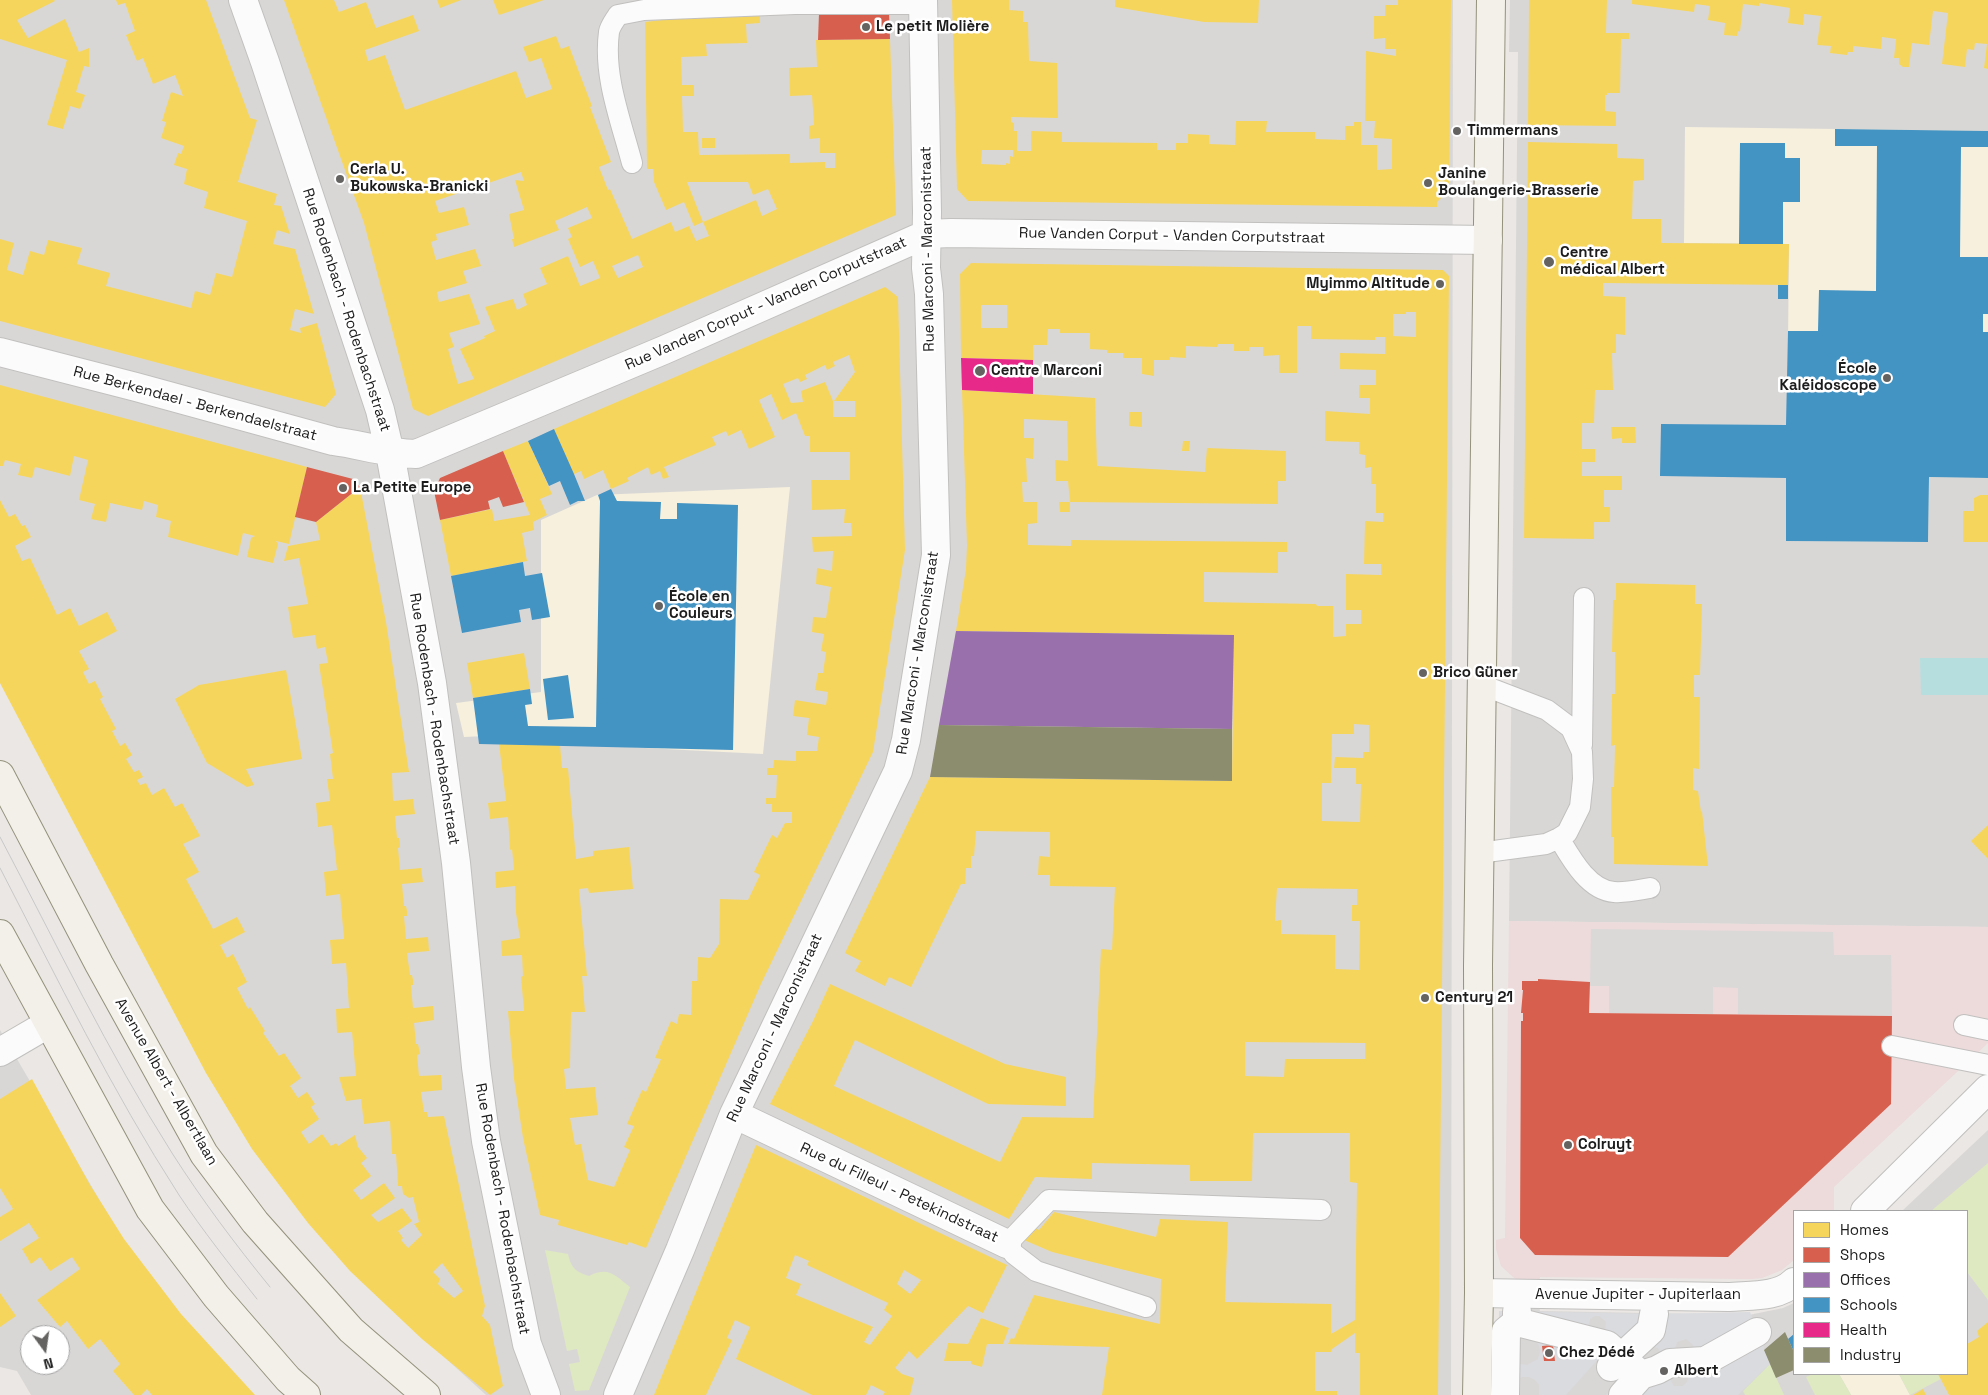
<!DOCTYPE html>
<html>
<head>
<meta charset="utf-8">
<style>
  body { margin:0 }
  #map { position:relative; width:1988px; height:1395px; overflow:hidden; background:#eae7e4; font-family:"Space Grotesk",sans-serif }
  canvas { display:block }
  .legend { position:absolute; left:1793px; top:1210px; width:175px; height:165px; box-sizing:border-box; background:#fff; border:1px solid #a4a4a4; margin:0; padding:6px 9px; list-style:none; font-size:15px; color:#1c1c1c }
  .legend li { display:flex; align-items:center; gap:10px; height:25px }
  .legend b { width:25px; border:1px solid #a4a4a4 }
  .north { position:absolute; left:20px; top:1325px; width:50px; height:50px; box-sizing:border-box; background:#fff; border:1px solid #a4a4a4; border-radius:50%; rotate:166deg; font-size:14px; font-weight:700; line-height:20px; text-align:center; color:#1c1c1c }
  .north::after { content:''; display:block; margin:auto; width:18px; height:22px; background:#646362; clip-path:polygon(50% 0,100% 100%,50% 72%,0 100%) }
</style>
</head>
<body>
<div id="map">
<canvas width="1988" height="1395"></canvas>
<ul class="legend">
<li><b style="height:14px;background:#f6d55c"></b>Homes</li>
<li><b style="height:14px;background:#d6604d"></b>Shops</li>
<li><b style="height:14px;background:#9970ab"></b>Offices</li>
<li><b style="height:14px;background:#4393c3"></b>Schools</li>
<li><b style="height:14px;background:#e7298a"></b>Health</li>
<li><b style="height:14px;background:#8c8c6e"></b>Industry</li>
</ul>
<div class="north">N</div>
</div>
<script>
const c = document.querySelector('canvas').getContext('2d');
c.lineJoin = 'round';
function fill(path, color) {
  c.fillStyle = color;
  c.fill(path, 'evenodd');
}
function trace(path, color, width, dash) {
  c.strokeStyle = color;
  c.lineWidth = width;
  c.lineCap = dash ? 'butt' : 'round';
  c.setLineDash(dash || []);
  c.stroke(path);
}
function write(font, color, halo, rows, align = 'center') {
  c.font = font + ' "Space Grotesk",sans-serif';
  c.lineWidth = 5;
  c.setLineDash([]);
  c.textBaseline = 'middle';
  c.strokeStyle = halo;
  c.fillStyle = color;
  for (const [text, x, y, turn = 0] of rows) {
    c.save();
    c.translate(x, y);
    c.rotate((+turn || 0) * Math.PI / 180);
    c.textAlign = isNaN(turn) ? turn : align;
    if (halo) c.strokeText(text, 0, 0);
    c.fillText(text, 0, 0);
    c.restore();
  }
}
fill(new Path2D(`
  M0,0H1453L1451,1395H486L376,1295L0,647Z
  M1510,0H1988V927L1509,921L1518,52H1509Z
  M0,1030L123,1240L237,1395H31L17,1371L0,1367ZM30,1335H60V1365H30Z
  M1988,1130V1395H1508L1514,1310L1539,1305L1540,1311L1749,1315L1783,1308L1794,1303V1374H1967V1211H1902Z`), '#d9d7d6');
fill(new Path2D(`
  M1509,921L1988,927V1043L1834,1187V1211H1794V1260L1782,1270L1762,1278L1751,1279L1540,1277L1539,1284L1520,1282L1513,1277L1501,1266L1496,1249V1240L1505,1238Z`), '#eddadb');
fill(new Path2D(`
  M1685,127L1988,131V478L1929,477L1928,542L1786,541L1789,244L1684,243Z
  M790,487L763,754L567,744L529,734L464,737L456,703L541,692V520L597,495Z
  M1839,1374H1899L1910,1395H1851Z`), '#f6f0dd');
fill(new Path2D(`
  M1988,1163V1300L1967,1272V1211H1931Z
  M545,1250L568,1254C571,1268 576,1272 589,1276C608,1266 615,1275 630,1287L589,1390L575,1391L569,1364L580,1362L577,1349L567,1351Z
  M1770,1364L1784,1395H1745L1743,1391Z
  M1813,1374H1839L1851,1395H1815L1806,1377Z
  M1899,1374H1938L1941,1379L1910,1395Z`), '#dee9c1');
fill(new Path2D(`
  M1591,929L1833,932L1834,955H1891L1892,1016L1738,1014V988L1713,987V1014L1609,1013V986H1590Z`), '#dad9d8');
fill(new Path2D(`
  M1499,1311L1654,1314L1750,1312L1770,1364L1738,1395H1606L1622,1377L1600,1357L1566,1395H1539V1385L1535,1380L1529,1377H1522L1516,1380L1498,1395ZM1595,1316H1599L1606,1322L1605,1331L1588,1328L1590,1319ZM1522,1337L1535,1340L1539,1346L1540,1352L1538,1359L1527,1365L1520,1364L1515,1359L1516,1341ZM1686,1339L1693,1345L1694,1350H1675L1677,1342ZM1553,1345L1555,1361H1544L1543,1346ZM1650,1346L1658,1348L1662,1356L1644,1361L1643,1352ZM1685,1370L1688,1378L1687,1382L1683,1386H1674L1669,1378Z`), '#dadbdf');
fill(new Path2D(`
  M1920,658H1988V695H1921Z`), '#b6dedf');
fill(new Path2D(`
  M0,0H54L55,1L17,20L28,38L65,19L79,52L89,48V67L84,66L76,92L85,95L80,109L70,106L63,129L47,125L67,60L0,39Z
  M116,0H206L250,118L257,120L238,182L277,194L274,205L281,206L290,234L277,230L273,244L295,249L314,314L295,309L290,330L301,333L300,328L317,323L336,394L325,407L0,321V239L14,243L7,270L23,275L30,251L44,255L48,240L82,248L77,264L110,273L106,286L191,308L195,291L210,295L216,273L232,277L247,221L204,208L208,192L184,184L187,169L174,165L178,153L181,154L184,146L161,138L166,122L162,121L171,92L183,96L175,75L153,84L143,58L137,61L126,35L135,31L125,3L118,5Z
  M284,0H334L339,12L366,2L376,28L413,15L419,31L365,50L368,61L385,55L405,110L516,71L526,98L552,89L541,58L529,62L523,47L556,36L561,49L569,46L592,106L590,107L611,162L599,167L608,190L610,189L632,239L671,222L675,232L689,226L696,241L709,236L703,222L756,200L762,216L777,209L768,189L753,195L748,182H687L703,222L694,226L684,202L666,210L654,182L653,169H647L645,22L680,18L760,16V23L746,24L747,43L706,44L707,56L681,57L682,85H694V96H682L683,132H698L699,155L790,154V163L825,162V168H835V153H820V138L809,139V126L814,125L812,95L790,96L789,68L817,67L816,40L890,39L896,215L428,416L413,409L364,223ZM521,172L524,181L515,180L524,210L509,214L514,239H512L514,247L559,230L555,221L587,207L592,218L568,228L572,237L568,239L580,267L593,261L600,278L580,286L568,256L540,268L547,284L523,294L527,305L517,310L513,299L485,307L495,331L484,336L485,338L460,349L474,379L458,384L448,349L454,347L449,333L480,324L469,294L439,302L437,292L467,283L463,271L481,266L475,249L436,260L431,242L437,240L436,234L469,225L464,207L439,213L435,201ZM638,255L643,267L618,278L612,266Z
  M437,0H461L440,8Z
  M493,0H544L499,15Z
  M952,0H1009V10L1023,11V22H1028L1029,61L1057,63L1058,118L1011,117V122L1014,123V131H1017V151H1031V131L1062,132V142L1157,143V150H1176V143H1188V134L1209,135V144L1235,145L1236,121H1267L1266,132H1315V139L1345,140V126H1354V122H1361V145H1377V170L1392,169V139L1374,138L1375,121H1365L1366,51L1396,56V49H1385V38L1374,39V16H1385V5H1398V0H1451L1449,195H1444L1437,202V207L968,201L957,189ZM982,150H1013V157L1010,156V164L1006,163V165L981,164Z
  M1115,0H1259L1258,23L1204,22L1115,7Z
  M1529,0H1607L1606,33H1629V39H1621L1620,93H1607V95H1605V111L1616,112V126L1528,125Z
  M1632,0H1988V69L1984,68L1987,44L1975,43L1974,50L1967,49L1965,67L1942,64L1948,13L1933,11L1929,45L1912,43L1909,67H1903L1899,64V58H1894L1896,39L1882,37L1881,49L1853,46V52H1848L1847,55L1830,53L1831,46L1817,45L1821,16L1804,14L1803,25L1788,23L1790,8L1759,3V6L1743,4L1740,32L1738,31L1737,36L1724,35L1725,23L1708,20L1710,6L1695,4L1694,12L1632,4Z
  M702,138H715V148H702Z
  M1528,142L1617,144V158L1644,159V180L1633,181L1632,219H1661V243L1789,244L1788,285L1603,283V296L1625,297V335L1616,334V353H1612L1613,390H1595L1594,423H1582V449H1595V462H1582V476H1622V490H1604V507H1610V522H1594V539L1524,538Z
  M971,263L1443,270L1449,276L1438,1395H1360V1353H1355V1333L1332,1349L1331,1352H1315V1391H1337V1395H1102L1109,1347L1008,1344L1011,1338L1014,1339L1034,1295L1160,1324L1161,1279L1052,1252L1024,1240L1034,1227L1039,1230L1054,1212L1156,1237L1160,1219L1228,1222L1225,1302L1331,1304V1334L1355,1320L1357,1183L1350,1182V1133H1253L1252,1181H1190V1165L1092,1163V1179L1035,1177L1009,1219L770,1104L813,1021L830,984L1005,1064L1066,1077V1106L988,1104L855,1040L834,1086L1000,1162L1022,1117L1093,1118L1101,949L1112,950L1115,887L1050,886V875H1038L1039,856L1050,857V832L976,831L974,856H971V868H966L965,884H961L911,987L889,977L885,986L855,971L861,961L845,953L930,777L1232,781L1234,635L956,631L966,569L967,545L962,390L1095,398L1097,466L1205,472L1207,448L1286,451V481H1278V504L1070,502L1068,481H1056L1055,460L1068,461L1067,421L1024,419V438H1034L1033,459L1026,458L1027,482H1022L1023,502H1037V523L1028,524V545L1071,546V540L1287,542V552H1278V573L1204,572V602L1316,604L1317,606H1333V637L1346,636V624H1361V610H1346V574L1381,575V564H1364L1365,521L1383,522V513H1376V484H1371V467L1365,468V455L1359,454V442L1325,441V411L1370,414V398H1359V385H1376V370L1340,369V353L1385,354V337H1375V340L1311,339V326H1297V373H1279V355L1263,356V347H1249V351H1234V344H1218L1217,347L1186,346V358L1170,357V360H1154V376L1142,374V358H1123V353H1107V350L1090,349V333H1060V329H1048L1047,345H1033V360L961,358L960,274ZM981,305H1007V328H981ZM1406,312H1416V337L1393,336V314H1406ZM1354,724L1369,725V752H1363V758L1335,757L1334,768H1356V784H1361L1360,822L1322,821V783H1331L1332,734H1354ZM1277,888L1357,889V905H1352V921H1360L1359,970L1335,969V935L1281,934V920L1275,921ZM1245,1042L1365,1043V1059H1285L1284,1077L1245,1076Z
  M885,287L898,297L905,550L873,752L761,984L646,1248L629,1242L627,1245L558,1225L559,1220L540,1215L523,1138L514,1079L508,1011H524L521,977L523,976L522,955L502,956L501,941L520,938L516,913L515,886L496,888L495,872L514,870L512,849L510,850L508,817L490,819L488,803L506,801L499,744L560,745L562,768H568L576,859L593,856V851L629,847L633,889L589,893L588,888L579,889L587,976H582L585,1012H571L570,1068L564,1069L566,1089L595,1087L598,1115L570,1118L572,1128L575,1145L581,1144L588,1180L614,1187L630,1150L624,1147L634,1126L627,1124L642,1090L646,1092L661,1059L655,1058L671,1021L677,1024L679,1014L691,1015L692,981H697L698,957L710,958L719,944L720,899L748,900L760,875L754,872L772,835L777,838L785,823H792V812H772V804H766V798H776L777,775H767V768H773L774,760L796,761V751H817L819,737L807,735L809,718L793,716L795,700L826,705L828,692L815,690L818,673H823L826,652L821,651L824,634L812,632L813,617L826,618L831,587L816,584L817,568L832,571L833,551L813,552L812,537L852,536L851,523H844L845,509L812,510L811,480H850V452H810V436H805L796,413L782,420L771,394L759,400L775,437L749,449L741,430L728,436L726,431L712,437L716,445L664,467L669,477L663,479L660,471L651,475L648,467L627,478L629,481L611,489L603,470L584,479L581,471L574,474L554,429ZM849,355L855,372L834,401H855V417H833V401L825,382L801,391L803,402L791,403L783,384L798,378L800,382L807,379L805,375L825,365L827,370L835,366L833,362Z
  M0,385L307,467L289,544L276,541L278,544L273,563L247,557L251,538L255,536L243,533L238,556L168,537L171,521L156,517L158,505L144,501L142,510L110,503L106,522L91,519L95,504L79,500L88,460L74,456L70,476L35,467L32,478L18,475L21,464L5,460L3,466H0Z
  M1129,412H1142V427L1129,426Z
  M1611,427H1635L1636,443H1622V438L1612,439Z
  M528,441L552,494L540,499L547,515L533,522L534,530L522,533L527,561L451,576L440,520L492,509L494,521L530,515L503,451Z
  M1183,441H1190L1189,451H1182Z
  M360,487L386,622L409,772L392,773L393,801L413,799L415,814L395,816L397,838H399L400,843V847L398,848L400,870L421,868L423,882L402,884L404,906H406L407,911V916H404L406,939L428,937L429,951L407,953L410,975H412L413,980V985H411L413,1008L433,1006L434,1020L414,1023L416,1044H418L420,1054L417,1055L419,1076L441,1075L442,1090L421,1092L424,1112H427L428,1117L444,1116L485,1306L482,1316L490,1325L503,1386L490,1395L422,1339L350,1271L308,1223L252,1149L206,1073L0,683V500L9,517L15,514L22,526L25,525L31,537L15,546L22,561L30,558L57,615L70,608L79,626L107,612L117,631L79,651L89,669L83,672L89,684L95,681L103,697L100,699L116,729L112,731L120,746L125,743L132,755L126,759L134,772L139,770L143,777L137,780L140,785L146,783L152,795L164,788L175,807L182,803L200,836L183,844L199,872L186,879L213,929L237,917L245,932L220,945L227,958L233,954L247,982L237,988L248,1009L250,1007L265,1031L263,1033L279,1056L284,1053L301,1078L290,1086L298,1098L307,1092L315,1104L311,1107L319,1119L301,1132L309,1144L322,1134L331,1146L336,1143L338,1146L355,1135L358,1147L367,1158L361,1163L371,1176L353,1190L361,1200L384,1183L395,1198L371,1215L378,1222L402,1208L412,1221L398,1231L403,1238L401,1240L408,1248L422,1235L414,1224L419,1222L413,1197L409,1198L403,1194L402,1186H398L396,1154H392L390,1121L364,1124L361,1099L346,1101L339,1077L356,1076L352,1032L337,1033L336,1009L349,1008L346,963L332,964L330,940L344,939L340,894L326,896L324,872L337,870L332,825L318,827L316,803L330,801L327,779H333L330,754L333,753L319,664L328,663L325,647L317,649L315,635L293,638L288,607L308,604L299,558L284,561L288,546L320,540L316,522ZM442,1263L463,1291L454,1298L440,1286L438,1284L440,1279L433,1272Z
  M1980,495H1988V542H1963V511H1974V498Z
  M1059,502H1070V512H1060Z
  M1616,583L1695,585V604H1702L1700,675H1694V697H1700L1699,769L1693,768V790L1698,791L1701,812L1702,811L1708,866L1614,864V837H1611V787H1614L1615,745L1611,746L1612,694H1615V652H1612L1613,600H1616Z
  M524,653L530,689L473,698L467,663Z
  M286,670L302,759L246,769L254,785L247,787L207,763L175,699L199,685Z
  M1988,825V859L1971,841Z
  M32,1079L90,1185L124,1239L181,1314L255,1395H152L147,1389L141,1395H134L113,1371L120,1364L100,1339L88,1349L67,1321L60,1327L37,1300L80,1269L72,1257L50,1271L40,1257L31,1264L22,1249L39,1238L29,1223L0,1241V1217L13,1209L0,1188V1099Z
  M756,1145L1007,1265L983,1313L968,1306L917,1359L909,1351L895,1368L902,1374L914,1378L910,1395H883L885,1392L871,1385L866,1395H812L736,1359L750,1327L735,1320L727,1338L732,1340L706,1395H654ZM795,1255L809,1261L807,1265L888,1303L884,1310L892,1316L870,1345L864,1342L873,1327L796,1295L801,1284L786,1278ZM904,1270L921,1280L910,1294L897,1284Z
  M0,1293L16,1316L0,1327Z
  M981,1318L1009,1328L1003,1344H987L982,1367L971,1364V1361H944L948,1343L968,1344Z
  M1988,1322V1395H1949L1938,1374H1967V1344L1979,1337L1977,1331Z
  M1923,1389L1926,1395H1913Z`), '#f6d55c');
fill(new Path2D(`
  M889,11L890,39L818,40L819,13Z
  M503,451L524,502L503,507L499,497L488,501L490,509L440,520L434,491L440,478Z
  M307,467L353,479L360,487L316,522L295,517Z
  M1538,979L1590,982L1589,1013L1892,1016L1891,1104L1728,1257L1535,1255L1520,1238L1521,1021H1523V1013H1521L1523,990H1522V981H1538Z
  M1553,1345L1555,1361H1544L1542,1346Z`), '#d6604d');
fill(new Path2D(`
  M956,631L1234,635L1232,729L939,725Z`), '#9970ab');
fill(new Path2D(`
  M1835,129L1988,131V147H1961L1960,257H1988V314H1983V332H1988V478L1929,477L1928,542L1786,541V478L1660,476L1661,424L1786,425L1788,331H1818L1819,290L1876,291L1877,146H1835Z
  M1740,143H1785V158H1800V202H1783V244H1739Z
  M1778,285H1788V299H1778Z
  M554,429L574,474L585,501H578L570,505L560,481L549,486L528,441Z
  M611,489L617,501L661,502L660,519H677V503L738,505L733,750L479,744L473,698L530,689L532,704L525,705L528,726L596,727L600,501L598,495Z
  M523,562L525,576L542,573L550,617L532,620L530,608L519,610L521,622L462,633L451,576Z
  M568,675L574,718L548,720L543,679Z
  M1794,1334V1352L1788,1339Z`), '#4393c3');
fill(new Path2D(`
  M961,358L1033,360V394L962,390Z`), '#e7298a');
fill(new Path2D(`
  M939,725L1232,729V781L930,777Z
  M1785,1332L1794,1352V1370L1776,1378L1764,1350Z`), '#8c8c6e');
const service = new Path2D(`
  M632,163C621,121 603,76 609,32C610,26 615,20 618,15L644,10L795,4H923
  M1582,745L1584,598
  M1559,838C1571,858 1588,890 1614,892C1626,893 1638,890 1650,888
  M1479,853L1546,844L1559,838L1567,833L1580,807L1583,779L1582,752L1571,728L1547,710L1482,685
  M1964,1025L1988,1030
  M1892,1046L1988,1065
  M1146,1307L1036,1271L1014,1254L1007,1244L1049,1200L1321,1210`);
const pedestrian = new Path2D(`
  M1517,1312V1322L1607,1345L1641,1375
  M1611,1367L1651,1330L1654,1314
  M1505,1395L1506,1331L1517,1322
  M1623,1395L1641,1375L1657,1370L1670,1363L1705,1361L1757,1332`);
const minor = new Path2D(`
  M243,0L265,62L380,410L390,453L432,683L456,863L476,1067L486,1141L527,1344L546,1395
  M0,352L136,387L333,441C362,445 386,453 416,454L664,350L927,234L951,233L1488,240
  M0,1052L48,1024
  M734,1114L1007,1244
  M1865,1211L1988,1089
  M1479,1293L1728,1297C1749,1295 1778,1298 1794,1282
  M618,1395L680,1250L734,1114L898,771L906,740L936,555L929,294L926,268L927,212L923,0`);
const secondary = new Path2D(`
  M0,775L99,964L204,1154L255,1222L351,1330L426,1395
  M0,934L150,1209L216,1296L288,1379L306,1395
  M1477,1395L1479,1293L1478,965L1491,0`);
trace(service, '#c1c0bf', 22);
trace(pedestrian, '#c1c0bf', 30);
trace(minor, '#c1c0bf', 30);
trace(secondary, '#94917c', 30);
trace(service, '#fcfbfb', 20);
trace(pedestrian, '#fcfbfb', 28);
trace(minor, '#fcfbfb', 28);
trace(secondary, '#f2f0e8', 28);
trace(new Path2D(`
  M0,837C56,943 108,1052 172,1153C202,1200 235,1244 270,1287
  M0,868C57,978 112,1091 179,1195C203,1231 230,1265 257,1299`), '#c9c8c8', 1);
for (const [x, y, r, color] of [
  [866,27,5,"#646362"],
  [1457,131,5,"#646362"],
  [340,179,5,"#646362"],
  [1428,183,5,"#646362"],
  [1549,262,6,"#646362"],
  [1440,284,5,"#646362"],
  [980,371,6,"#646362"],
  [1887,378,5,"#646362"],
  [343,488,5,"#646362"],
  [659,606,5,"#646362"],
  [1423,673,5,"#646362"],
  [1425,998,5,"#646362"],
  [1568,1145,5,"#646362"],
  [1549,1353,5,"#646362"],
  [1664,1371,5,"#646362"]
]) {
  const dot = new Path2D();
  dot.arc(x, y, r, 0, 2 * Math.PI);
  c.fillStyle = color;
  c.fill(dot);
  trace(dot, '#fff', 2);
}
write('bold 15px', '#1c1c1c', '#fff', [
  ["Le petit Molière",876,27],
  ["Timmermans",1467,131],
  ["Cerla U.",350,170],
  ["Bukowska-Branicki",350,187],
  ["Janine",1438,174],
  ["Boulangerie-Brasserie",1438,191],
  ["Centre",1560,253],
  ["médical Albert",1560,270],
  ["Myimmo Altitude",1430,284,"right"],
  ["École",1877,369,"right"],
  ["Kaléidoscope",1877,386,"right"],
  ["Centre Marconi",991,371],
  ["La Petite Europe",353,488],
  ["École en",669,597],
  ["Couleurs",669,614],
  ["Brico Güner",1433,673],
  ["Century 21",1435,998],
  ["Colruyt",1578,1145],
  ["Chez Dédé",1559,1353],
  ["Albert",1674,1371]
], 'left');
write('15px', '#1c1c1c', '#fff', [
  ["Rue Vanden Corput - Vanden Corputstraat",1172,236,1],
  ["Rue Marconi - Marconistraat",928,249,-91],
  ["Rue Vanden Corput - Vanden Corputstraat",766,304,-24],
  ["Rue Rodenbach - Rodenbachstraat",346,310,72],
  ["Rue Berkendael - Berkendaelstraat",195,404,15],
  ["Rue Marconi - Marconistraat",918,653,-81],
  ["Rue Rodenbach - Rodenbachstraat",434,719,81],
  ["Rue Marconi - Marconistraat",775,1028,-65],
  ["Avenue Albert - Albertlaan",166,1082,60],
  ["Rue du Filleul - Petekindstraat",899,1193,25],
  ["Rue Rodenbach - Rodenbachstraat",502,1209,80],
  ["Avenue Jupiter - Jupiterlaan",1638,1295]
]);
</script>
</body>
</html>
